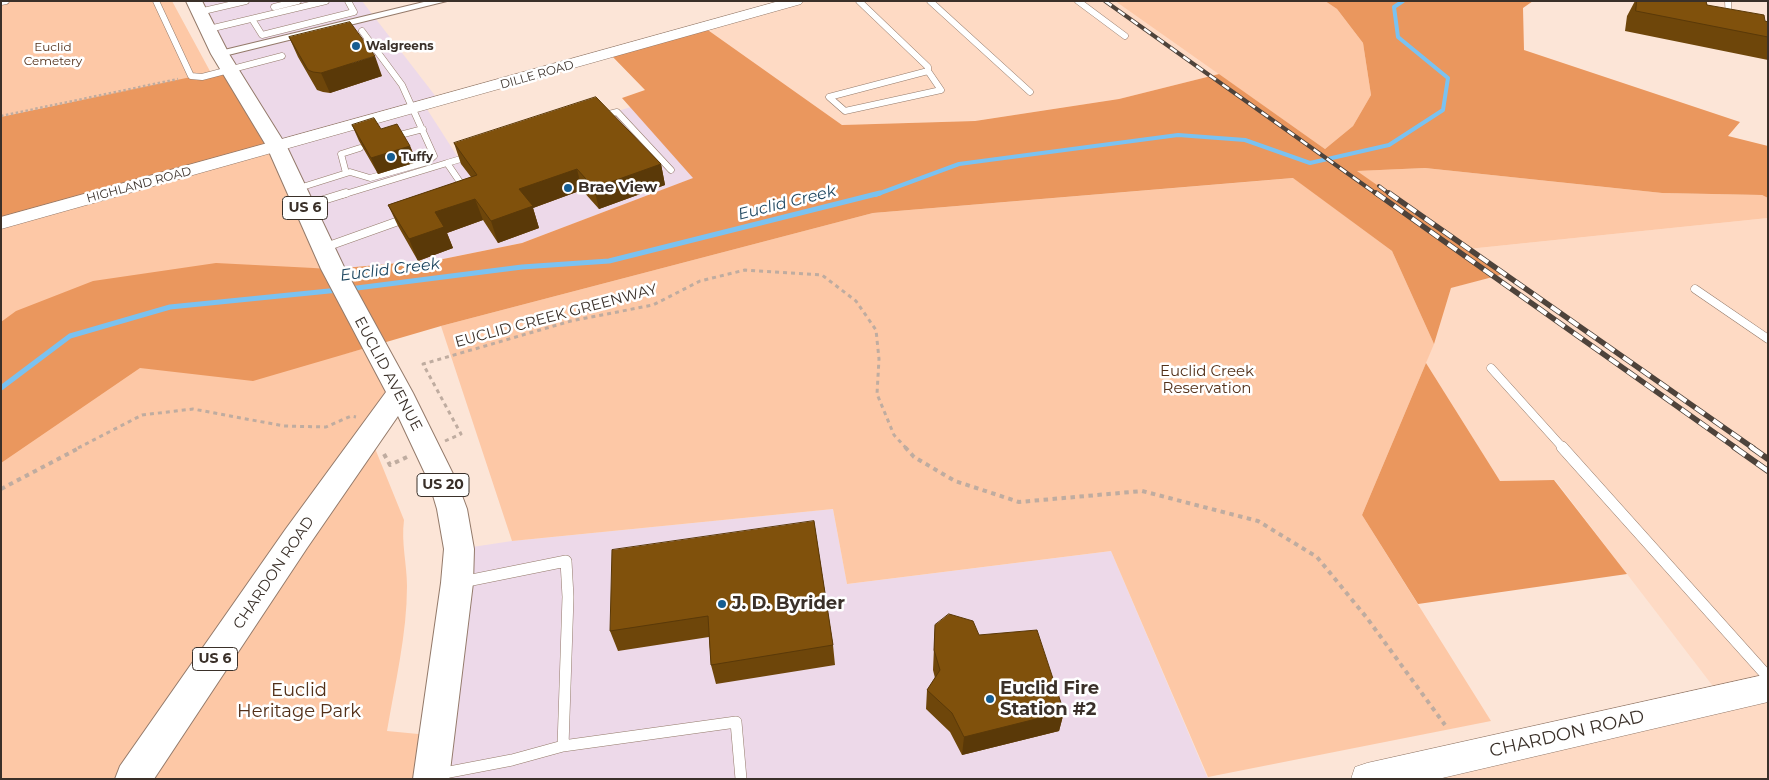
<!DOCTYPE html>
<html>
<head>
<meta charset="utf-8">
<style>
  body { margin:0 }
  #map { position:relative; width:1769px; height:780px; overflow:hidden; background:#fce5d7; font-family:Montserrat,sans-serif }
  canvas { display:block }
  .frame { position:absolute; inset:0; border:2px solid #3a3029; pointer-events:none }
</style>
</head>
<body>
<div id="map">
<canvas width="1769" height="780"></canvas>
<div class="frame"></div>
</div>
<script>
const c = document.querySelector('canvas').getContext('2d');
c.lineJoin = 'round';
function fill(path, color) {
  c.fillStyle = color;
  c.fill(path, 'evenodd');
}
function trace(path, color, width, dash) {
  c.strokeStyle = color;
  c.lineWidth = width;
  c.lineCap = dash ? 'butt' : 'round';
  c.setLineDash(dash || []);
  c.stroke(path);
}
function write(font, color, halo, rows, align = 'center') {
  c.font = font + ' Montserrat,sans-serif';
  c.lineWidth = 5;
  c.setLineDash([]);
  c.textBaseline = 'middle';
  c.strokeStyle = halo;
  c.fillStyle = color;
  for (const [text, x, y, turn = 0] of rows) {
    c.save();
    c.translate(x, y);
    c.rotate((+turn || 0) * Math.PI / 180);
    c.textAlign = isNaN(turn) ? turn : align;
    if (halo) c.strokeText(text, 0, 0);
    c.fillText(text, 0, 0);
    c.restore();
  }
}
fill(new Path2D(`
  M207,1H362L440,102L425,106L459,159L631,107L694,178L522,243L443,259L333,269L195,4Z
  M833,509L847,584L1111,551L1208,779H431L459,549L512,541Z`), '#edd9e9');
fill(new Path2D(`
  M796,1H1115L1219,74L1119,99L975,121L842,125L705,28Z
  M1768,218V779H1367L1722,698L1555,480L1500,481L1426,363L1451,288L1503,273L1468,249Z`), '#fedac4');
fill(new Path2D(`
  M172,1L211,73L277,147L333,269L307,268L340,355L374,346L400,393L370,436L404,520C401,543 407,564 407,586C407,634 395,683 387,731L439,736L433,779H1V2Z
  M1115,1H1325L1337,9L1363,43L1371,95L1353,126L1325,149Z
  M1425,168L1662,193L1762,195L1768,198V218L1468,249L1356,171Z
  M1294,178L1392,251L1434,344L1362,515L1491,721L1208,777L1111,551L847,584L833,509L512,541L441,326L873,213Z`), '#fdc8a6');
fill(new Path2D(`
  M1325,1H1533L1523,8L1524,50L1740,122L1728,136L1768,146V198L1762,195L1662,193L1425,168L1357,171L1504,274L1451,288L1434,344L1392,251L1293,178L873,213L441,326L253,381L140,368L1,463V322L16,311L93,281L216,263L333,269L443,259L522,243L693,178L622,98L645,90L610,54L705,28L842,125L975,121L1119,99L1219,74L1325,149L1353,126L1371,95L1363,43L1337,9Z
  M229,69L277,147L1,223V117Z
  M1426,363L1500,481L1554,480L1627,574L1418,604L1362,515Z`), '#ea975e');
trace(new Path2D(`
  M875,195L959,164L1178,135L1245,140L1310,163L1389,145L1443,110L1448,78L1398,37L1394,7L1403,1`), '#7ac2f1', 4);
trace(new Path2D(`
  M349,289L522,267L609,261L880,193
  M1,388L70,336L170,307L339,290`), '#7ac2f1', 5);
const laneFar2 = new Path2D(`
  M156,1L191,76L202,77L282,56
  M859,1L928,67V71
  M930,1L1030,92
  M1078,1L1125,36
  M1728,1L1729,21
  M1,2L6,1
  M274,7L298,1
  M199,12L246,1
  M252,19L262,35L354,12L348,1
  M209,29L326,1
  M928,71L941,90L845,111L829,97Z
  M601,116L617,112L671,170
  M392,137L423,129
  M447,163L471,156
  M346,173L341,154L360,148
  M296,189L350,172L370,178L427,162L434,156L402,85L362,31
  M342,195L447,163L462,185`);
const laneFar1 = new Path2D(`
  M304,206L346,193
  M323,248L407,218
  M1695,289L1768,339
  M1491,368L1563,448`);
const lane = new Path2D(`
  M1562,447L1768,677
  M462,582L566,561L568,597L563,746L736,722L741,779
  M439,774L512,760L563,746`);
const street = new Path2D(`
  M428,1H447L220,57L215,54L220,51Z`);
const secondary = new Path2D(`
  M779,1H803L801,4L1,229V217Z
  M1768,674V702L1438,779H1351L1355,767L1367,763Z`);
const primary = new Path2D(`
  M186,1H202L229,54L287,147L345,269L413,393L457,482L467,509L474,549L473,583L449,779H413L441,583L444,549L437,509L429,482L398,416L307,548L154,779H115L120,766L285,530L386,392L321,269L267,147L211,54Z`);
trace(laneFar2, '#947a6a', 7);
trace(laneFar1, '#947a6a', 9);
trace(lane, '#947a6a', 12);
trace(street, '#947a6a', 2);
trace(secondary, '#947a6a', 1);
trace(primary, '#947a6a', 2);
trace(new Path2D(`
  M1,116L178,79`), '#bfaca0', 2.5, [2.5, 2.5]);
trace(new Path2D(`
  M445,441L461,434L423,364L571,321L653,305L700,281L745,270L822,275L856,301L876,330L879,359L877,394L894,435L906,448
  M78,448L142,415L193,409L284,426L326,427L351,416L356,417`), '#bfaca0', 3, [4, 4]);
trace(new Path2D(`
  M905,447L914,457L955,481L1019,502L1142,491L1258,521L1317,557L1367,618L1445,725
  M384,454L390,465L407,457
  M1,489L81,447`), '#bfaca0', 4, [4.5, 4.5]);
trace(laneFar2, '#fff', 6);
trace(laneFar1, '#fff', 8);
trace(lane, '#fff', 11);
fill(street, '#fff');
fill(secondary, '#fff');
fill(primary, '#fff');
const railFar2 = new Path2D(`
  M1105,1L1378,195
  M1379,186L1391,195`);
const railFar1 = new Path2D(`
  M1376,193L1736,448
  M1389,193L1753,448`);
const rail = new Path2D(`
  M1734,447L1768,471
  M1751,447L1768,459`);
trace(railFar2, '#4e433b', 4);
trace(railFar1, '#4e433b', 5.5);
trace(rail, '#4e433b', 6);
trace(railFar2, '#fff', 2.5, [8]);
trace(railFar1, '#fff', 4, [11]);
trace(rail, '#fff', 4.5, [14]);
fill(new Path2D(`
  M1635,1H1706L1707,5L1768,22V60L1625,31L1627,16Z
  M289,37L382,76L330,93L323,92L317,90L298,57Z
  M352,125L381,129L410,146L417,162L378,174L359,141Z
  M454,143L661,164L665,185L599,209L582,190L533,208L539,228L498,243L483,220L447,233L453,248L418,261L398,226L388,205L471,177L461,164Z
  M814,521L833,645L835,665L716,684L711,665L709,637L618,651L610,631Z
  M935,625L979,635L1064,712L1059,731L962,755L950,732L926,709L927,690L935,678L933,670Z`), '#6e460a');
fill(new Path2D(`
  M375,56L382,76L330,93L321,73Z
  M410,146L417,162L378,174L371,158Z
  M661,164L665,185L599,209L594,188Z
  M577,169L582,190L533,208L539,228L498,243L491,221L519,189Z
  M475,199L483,220L447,233L453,248L418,261L409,239L435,212Z
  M1064,712L1059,731L962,755L964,737Z`), '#5a3908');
const building = new Path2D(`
  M1637,1H1706L1707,5L1764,15L1765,21L1768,22V37L1636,11Z
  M350,22L375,56L321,73L313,72L308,70L289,37Z
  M596,97L661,164L594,188L577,169L519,189L533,206L491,221L475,199L435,212L444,227L409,239L388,205L477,175L454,143Z
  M374,118L381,129L397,124L410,146L371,158L352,125Z
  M814,521L833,645L711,665L708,616L610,631L612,550Z
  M949,614L973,621L979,635L1037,630L1064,712L964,737L952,713L927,690L940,670L934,650L935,625Z`);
fill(building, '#80510c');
trace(building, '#5a3908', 1);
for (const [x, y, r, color] of [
  [356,46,5,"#165d91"],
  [391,157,5,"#165d91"],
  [568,188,5,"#165d91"],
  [722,604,5,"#165d91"],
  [990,699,5,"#165d91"]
]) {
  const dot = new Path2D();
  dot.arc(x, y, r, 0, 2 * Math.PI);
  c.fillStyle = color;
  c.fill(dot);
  trace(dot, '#fff', 2);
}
write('bold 12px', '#3a3029', '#fff', [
  ["Walgreens",366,46],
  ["Tuffy",401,157]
], 'left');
write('12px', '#523019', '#fff', [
  ["Euclid",53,47],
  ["Cemetery",53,61]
]);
write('12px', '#3a3029', '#fff', [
  ["DILLE ROAD",537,75,-16],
  ["HIGHLAND ROAD",139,185,-15]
]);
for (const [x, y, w] of [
  [305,208,45],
  [443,485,52],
  [215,659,45]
]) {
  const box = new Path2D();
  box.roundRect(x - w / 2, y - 11.5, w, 23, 4);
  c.fillStyle = '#fff';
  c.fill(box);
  trace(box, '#3a3029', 1);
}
write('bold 14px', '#3a3029', null, [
  ["US 6",305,208],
  ["US 20",443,485],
  ["US 6",215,659]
]);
write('bold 15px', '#3a3029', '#fff', [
  ["Brae View",578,188]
], 'left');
write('15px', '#3a3029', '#fff', [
  ["EUCLID CREEK GREENWAY",556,316,-15],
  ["EUCLID AVENUE",388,374,62],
  ["CHARDON ROAD",274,573,-56]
]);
write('15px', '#523019', '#fff', [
  ["Euclid Creek",1207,372],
  ["Reservation",1207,389]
]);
write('italic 16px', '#214962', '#fff', [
  ["Euclid Creek",787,203,-14],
  ["Euclid Creek",390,270,-7]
]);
write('bold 18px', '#3a3029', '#fff', [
  ["J. D. Byrider",732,604],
  ["Euclid Fire",1000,689],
  ["Station #2",1000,710]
], 'left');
write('18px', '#523019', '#fff', [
  ["Euclid",299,691],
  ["Heritage Park",299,712]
]);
write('18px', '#3a3029', '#fff', [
  ["CHARDON ROAD",1567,734,-13]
]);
</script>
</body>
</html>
